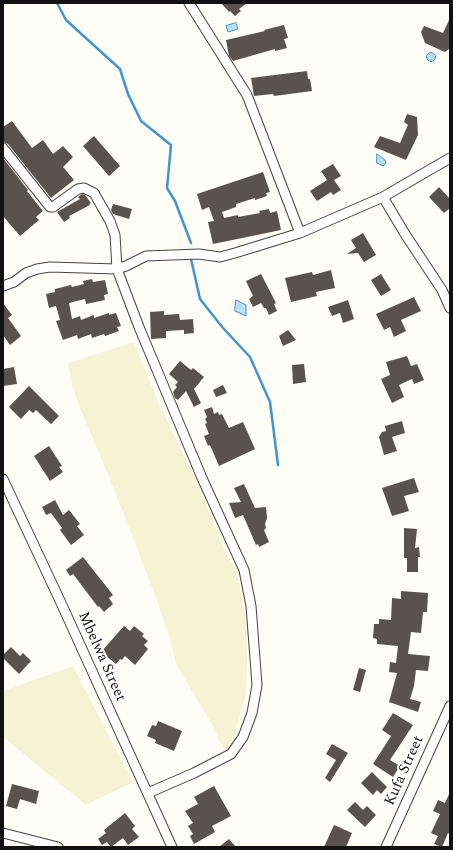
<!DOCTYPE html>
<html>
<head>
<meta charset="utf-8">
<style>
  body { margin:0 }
  #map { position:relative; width:453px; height:850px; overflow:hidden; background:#fffdf5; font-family:Spectral,serif }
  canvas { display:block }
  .frame { position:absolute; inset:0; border:4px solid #111; pointer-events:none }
</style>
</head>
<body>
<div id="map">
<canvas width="453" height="850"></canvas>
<div class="frame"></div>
</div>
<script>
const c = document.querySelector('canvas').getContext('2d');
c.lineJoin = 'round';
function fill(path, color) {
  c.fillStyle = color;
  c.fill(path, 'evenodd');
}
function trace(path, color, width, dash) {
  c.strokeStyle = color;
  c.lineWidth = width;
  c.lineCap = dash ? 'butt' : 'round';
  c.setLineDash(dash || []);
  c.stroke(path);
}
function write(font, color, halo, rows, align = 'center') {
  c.font = font + ' Spectral,serif';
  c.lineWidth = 4;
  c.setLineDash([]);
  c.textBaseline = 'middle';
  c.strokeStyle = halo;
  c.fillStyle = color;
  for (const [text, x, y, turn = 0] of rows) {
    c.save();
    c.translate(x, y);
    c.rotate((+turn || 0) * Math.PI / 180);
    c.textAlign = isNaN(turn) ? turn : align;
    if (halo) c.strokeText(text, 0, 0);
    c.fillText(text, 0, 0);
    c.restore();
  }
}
fill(new Path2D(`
  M134,342L159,404L199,487L225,551L233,564L240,586L246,623L247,662L246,694L229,754L220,743L214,728L177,666L170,639L154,592L110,479L80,408L72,385L68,363Z
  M73,666L133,782L86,805L3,737V691Z`), '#f6f3d4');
const water = new Path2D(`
  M236,23L238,29L228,32L226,26Z
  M426.5 57a4.5 4.5 0 1 1 9 0a4.5 4.5 0 1 1-9 0Z
  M377,154L385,160L386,163L383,166L377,163Z
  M236,300L246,305V316L235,311Z`);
fill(water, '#b9e0f7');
trace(water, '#3f96cf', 1);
trace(new Path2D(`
  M57,3L66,20L120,69L128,94L141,121L171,145L167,188L175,201L191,243
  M191,259L200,299L223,328L250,357L270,402L278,465`), '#3f96cf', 2.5);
fill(new Path2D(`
  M221,3H247L239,9L241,11L235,16L230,11L229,12Z
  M450,18V47L449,49L445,52L425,43L421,32L424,26L443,33Z
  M284,25L288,38L284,39L287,48L275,51V49L233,61L229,56L226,40L265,31L264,30Z
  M307,71L308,79H310L312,91L274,96L273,94L254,96L251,78Z
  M407,114L417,117L418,135L406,160L374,147L380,136L400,143L408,125L404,122Z
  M12,121L32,148L43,140L53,154L63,146L73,157L63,167L74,180L51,198L8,144L3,142V127Z
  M94,136L120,166L109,176L83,146Z
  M3,158L28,190L27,191L43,211L36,217L39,220L20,236L3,216Z
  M333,164L341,176L334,180L341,190L333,195L331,192L317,201L310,191L327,180L321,171Z
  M263,172L270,192L266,193L267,196L255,200V198L236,204V207L222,212L224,218L238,215V217L260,213L259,211L269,209L270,213L277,211L281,230L213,244L208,222L214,221L209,207L202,210L197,194Z
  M439,187L450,199V208L444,213L429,197Z
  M82,194L85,195L91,203L89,204L90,205L69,216L70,218L64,222L57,212L80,199L78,197Z
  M113,204L132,209L129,219L113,214L111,210Z
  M363,233L376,255L364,262L358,253L347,254L356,248L351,240Z
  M331,270L335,288L316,292L317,296L291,302L285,278L312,272L313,275Z
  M261,274L276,303L274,304L277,311L269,315L266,308H264L261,303L253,307L249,299L253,296L246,281Z
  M381,274L391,290L381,296L371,280Z
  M92,279L93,282L105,280L108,294L104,295L105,300L86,304L85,299L69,303L72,319L80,316L81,320L94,315V318L109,313V315L116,313L121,326L117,327L119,331L105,336L104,334L92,338L91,334L78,339L77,335L63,340L56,321L60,320L56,306L49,308L46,294L55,292V289L71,285L72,287L84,284L83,281Z
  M414,297L421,311L401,320L406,331L394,337L390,327L384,330L376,314Z
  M348,300L354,319L343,323L340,313L332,316L328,307Z
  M3,303L12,315L8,318L21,336L10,345L3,335Z
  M164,311V315L179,314L180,320L193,319L194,333L184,334V330L166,331V338L151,339L150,312Z
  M288,330L296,340L283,346L279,336Z
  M407,356L411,366L417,364L424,380L414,384L412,379L399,385L404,397L392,403L381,379L390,375L386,362Z
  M180,361L191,370L193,368L204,377L194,389L201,403L194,407L186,391L178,400L175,398L173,392L177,387L175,385L178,382L169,374Z
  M304,364L306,382L293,384L292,365Z
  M14,367L17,384L3,386V369Z
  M223,385L227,393L216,397L213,390Z
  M29,386L59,416L51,424L36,410L33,413L29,410L21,419L9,407Z
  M212,407L214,414L218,412L219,415L222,414L229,428L243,422L255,449L219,466L210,445L208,446L204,436L209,434L205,424L207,423L205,419L207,417L204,410Z
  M402,421L405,433L392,437L397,451L384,455L379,437L382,432L386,431L385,426Z
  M49,446L62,466L59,467L63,472L50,481L34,456Z
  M414,478L419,492L404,496L409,511L392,516L382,488Z
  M244,484L255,508L266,507L267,518L265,524L266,528L264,530L269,542L259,547L258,544L256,545L243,515L235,518L229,503L241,502L234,488Z
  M55,500L63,515L69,510L80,524L77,526L84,535L71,545L60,530L62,528L51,513L46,515L42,507Z
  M404,528L417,529L415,548L419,547L420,557H418V572H407V558H404Z
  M83,557L113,595L109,598L113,604L104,612L99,606L98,607L73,574L70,576L66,570Z
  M401,591L428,593L427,612H423L421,633L411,632L408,654L430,656L428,671L416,670L414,686L410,699L421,702L418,712L389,702L397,673L389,672L390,662L396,663L398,646L377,644V639L373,638L374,624H379V619L391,620L392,598L401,599Z
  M124,626L130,631L134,626L144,634L142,636L148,641L144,645L148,649L135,665L125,656L122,660L120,659L116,664L101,652Z
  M11,647L20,656L23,653L31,661L19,674L3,658V655Z
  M359,668L366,670L360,692L353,690Z
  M393,713L413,725L390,760L400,766L393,777L373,764L391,736L382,730Z
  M158,721L182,731L174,751L155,743L156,740L147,736L152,725L156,726Z
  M332,744L348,753L330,782L325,778L336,760L326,754Z
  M372,772L387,787L381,794L377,790L373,795L361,783Z
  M12,784L39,791L36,804L20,799L17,809L6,806Z
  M214,786L231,816L212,826L215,832L194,844L190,836L193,834L188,826L193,823L185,811L198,804L194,797Z
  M450,792V834L448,833L442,847L434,844L438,836L431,833L440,814L433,811L438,800L445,803Z
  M355,802L363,810L367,806L376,815L365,827L347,810Z
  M125,813L135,826L132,829L139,837L128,845L123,838L111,847L107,842L102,845L98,839L106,833L104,830Z
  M334,825L352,833L346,847H324Z
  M229,839L236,847H219Z`), '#5a524d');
const street = new Path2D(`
  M189,3L247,95L300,233
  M3,148L50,207H53L78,189L84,188L94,193L110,221L115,235L117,269L139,327L202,478L244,570L251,606L257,685L252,713L243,737L231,754L194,773L148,793
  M450,158L383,197L405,234L442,290L450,308
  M3,286L14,282L26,273L37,269L50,267L117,269L126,266L146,256L199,254L220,257L235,253L300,233L383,197
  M3,479L62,605L172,847
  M3,833L58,847
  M386,847L450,706`);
trace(street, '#444', 11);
trace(street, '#fff', 9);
write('15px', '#111', '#fff', [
  ["Mbelwa Street",101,657,66],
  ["Kufa Street",405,771,-66]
]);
</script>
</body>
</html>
